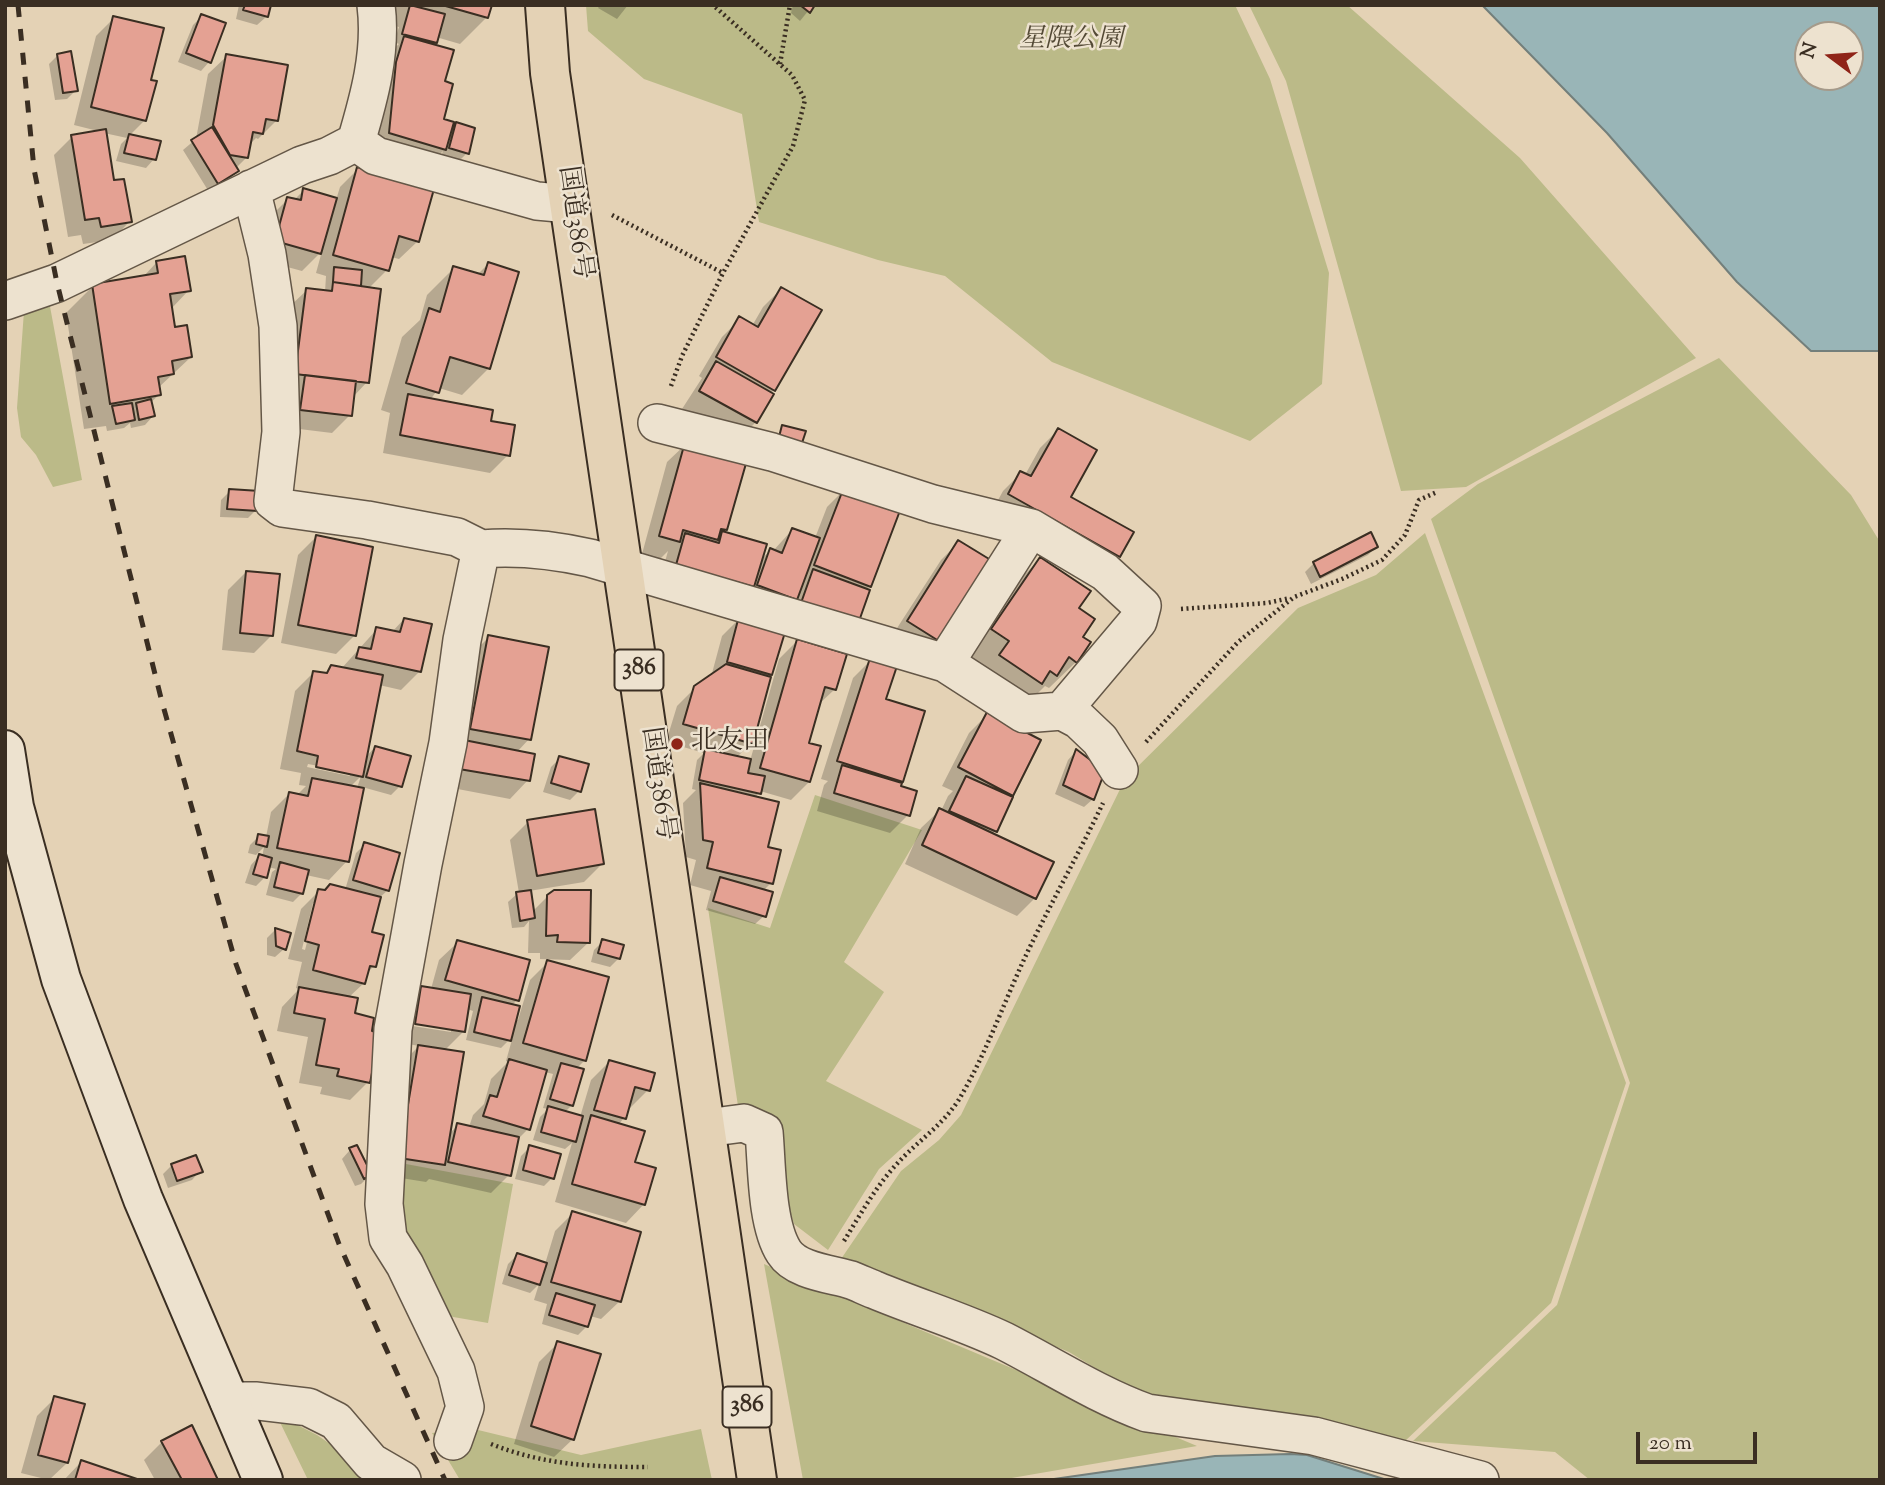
<!DOCTYPE html>
<html>
<head>
<meta charset="utf-8">
<style>
  body { margin:0 }
  #map { position:relative; width:1885px; height:1485px; overflow:hidden; background:#e4d2b5; font-family:"Sorts Mill Goudy",serif }
  canvas { display:block }
  .frame { position:absolute; inset:0; border:7px solid #3a2e22; pointer-events:none }
  .north { position:absolute; left:1794px; top:21px; width:70px; height:70px; box-sizing:border-box; background:#ede2cf; border:2px solid #a59a8a; border-radius:50%; rotate:286deg; font-size:19px; font-weight:700; line-height:28px; text-align:center; color:#3a2e22 }
  .north::after { content:''; display:block; margin:auto; width:24px; height:32px; background:#8f2418; clip-path:polygon(50% 0,100% 100%,50% 72%,0 100%) }
  .scale { position:absolute; left:1636px; top:1432px; width:121px; height:32px; box-sizing:border-box; border:4px solid #3a2e22; border-top:0; padding-left:9px; font-size:21px; line-height:24px; white-space:nowrap; color:#3a2e22; -webkit-text-stroke:5px #ede2cf; paint-order:stroke }
</style>
</head>
<body>
<div id="map">
<canvas width="1885" height="1485"></canvas>
<div class="frame"></div>
<div class="north">N</div>
<div class="scale">20 m</div>
</div>
<script>
const c = document.querySelector('canvas').getContext('2d');
c.lineJoin = 'round';
function fill(path, color) {
  c.fillStyle = color;
  c.fill(path, 'evenodd');
}
function trace(path, color, width, dash) {
  c.strokeStyle = color;
  c.lineWidth = width;
  c.lineCap = dash ? 'butt' : 'round';
  c.setLineDash(dash || []);
  c.stroke(path);
}
function write(font, color, halo, rows, align = 'center') {
  c.font = font + ' "Sorts Mill Goudy","Noto Serif JP",serif';
  c.lineWidth = 5;
  c.setLineDash([]);
  c.textBaseline = 'middle';
  c.strokeStyle = halo;
  c.fillStyle = color;
  for (const [text, x, y, turn = 0] of rows) {
    c.save();
    c.translate(x, y);
    c.rotate((+turn || 0) * Math.PI / 180);
    c.textAlign = isNaN(turn) ? turn : align;
    if (halo) c.strokeText(text, 0, 0);
    c.fillText(text, 0, 0);
    c.restore();
  }
}
fill(new Path2D(`
  M586,5H1235L1270,79L1329,273L1322,384L1250,441L1052,362L945,276L878,260L759,222L742,114L644,79L588,31Z
  M1249,5H1347L1520,158L1696,358L1466,487L1401,491L1286,81Z
  M49,301L82,480L53,487L36,455L21,437L17,408L24,311Z
  M1719,358L1851,495L1880,542V1480H1590L1555,1452L1413,1441L1557,1305L1630,1083L1431,519L1478,484Z
  M1425,533L1626,1083L1551,1303L1404,1442L1133,1391L1069,1352L841,1259L901,1171L939,1140L961,1115L1125,779L1298,608L1376,575Z
  M815,795L922,830L844,962L884,992L826,1081L922,1130L879,1169L828,1250L794,1224L784,1191L738,1106L708,908L770,928Z
  M390,1161L513,1184L488,1323L436,1314L393,1233Z
  M764,1264L1197,1446L1000,1480H803Z
  M276,1414L317,1435L383,1480H308Z
  M474,1429L581,1455L701,1429L712,1480H460L432,1433Z`), '#bbba88');
const water = new Path2D(`
  M1482,5H1880V351H1811L1737,282L1607,133ZM1808,35H1850V77H1808Z
  M1290,1454L1307,1455L1387,1480H1047L1215,1456Z`);
fill(water, '#99b5b7');
trace(water, '#737f7b', 2);
fill(new Path2D(`
  M239,5H269L266,17L257,25L236,19Z
  M372,5H490L487,17L460,44L436,37L432,46L443,82L442,121L450,130L456,124L467,153L458,162L441,157L443,151L427,167L371,151L386,56L399,44L394,42L399,27L377,21Z
  M600,5H628L617,19L598,8Z
  M793,5H813L800,21L791,13Z
  M202,16L209,62L201,71L178,62L193,25Z
  M114,18L149,81L145,120L129,136L154,159L146,168L116,161L121,144L127,138L104,133L113,182L130,221L112,240L83,244L81,235L68,237L54,155L72,137L102,132L74,125L96,36Z
  M58,55L76,90L67,99L55,100L49,64Z
  M227,56L277,120L258,139L256,138L249,145L247,157L235,169L237,171L228,180L209,192L183,150L196,139L208,74Z
  M358,169L418,241L399,259L391,257L387,270L368,289L367,382L353,397L350,415L332,433L283,427L288,308L307,290L325,292L326,276L316,273L322,251L302,271L258,259L270,217L288,199L294,200L304,190L336,200L340,187Z
  M157,262L189,290L171,309L174,329L191,357L158,388L159,395L150,403L153,416L145,425L131,428L130,423L124,428L107,431L106,426L84,429L66,313L93,286L142,278Z
  M488,264L489,368L462,395L439,388L430,400L489,422L508,455L490,473L383,453L390,413L381,410L402,337L420,320L427,295L454,268L477,275Z
  M781,289L774,390L770,394L756,422L738,440L682,409L702,378L699,376L722,337L740,319L752,326L763,307Z
  M1058,430L1069,497L1119,556L1100,574L991,513L1003,491L1021,473L1025,475L1040,448Z
  M686,444L726,529L722,533L760,561L770,550L773,551L792,530L815,538L827,507L845,489L870,586L866,590L856,623L659,583L668,551L660,559L642,554L667,462Z
  M230,491L256,510L248,518L220,517L221,500Z
  M316,537L354,636L336,654L281,643L298,555Z
  M959,542L941,642L890,639L941,560Z
  M1376,547L1368,555L1311,584L1305,572L1314,563Z
  M1040,559L1076,609L1081,637L1076,662L1049,688L1045,686L1029,702L965,657L1013,586Z
  M246,572L272,635L254,653L222,650L228,590Z
  M740,618L771,675L768,678L751,743L736,758L750,761L779,659L797,641L835,689L818,705L807,744L809,782L791,800L760,791L755,798L766,848L771,883L763,891L764,916L755,924L706,910L711,891L690,885L696,860L686,857L683,803L696,790L692,789L697,760L704,753L666,742L677,706L695,688L711,677L722,636Z
  M404,619L430,625L419,672L401,690L379,685L365,758L375,747L400,786L391,795L362,787L347,861L329,880L306,875L301,894L293,902L266,895L272,872L276,869L268,867L265,877L256,886L245,883L251,865L259,856L262,857L264,847L256,855L248,853L250,845L259,836L266,837L271,812L289,794L297,795L306,786L299,785L301,773L280,769L295,691L313,673L324,675L332,667L341,669L377,629L392,632ZM308,764L350,772V776L307,767ZM361,776L357,788L350,787Z
  M489,637L529,739L517,752L528,780L510,799L442,786L471,655Z
  M871,660L884,700L923,712L899,787L908,815L890,833L817,811L824,785L828,781L821,779L853,678Z
  M987,715L1011,795L1009,797L1011,798L995,831L992,835L1035,898L1017,916L905,864L921,828L940,810L941,811L948,796L953,791L942,786L969,733Z
  M1076,751L1093,799L1084,807L1055,794L1068,760Z
  M560,758L579,791L570,800L543,792L551,767Z
  M528,822L602,864L584,882L529,891L532,912L548,896L589,942L570,960L540,959V953H528L529,921L524,927L512,928L508,902L517,894L519,893L510,840Z
  M365,844L388,890L378,899L370,933L374,966L366,974L364,983L348,998L368,1082L350,1100L320,1094L322,1087L299,1083L308,1037L277,1031L282,1007L299,989L296,988L302,962L288,959L301,909L319,891L345,890L356,853ZM313,903H317L305,950L302,949Z
  M275,930L289,934L284,949L275,957L267,955V938Z
  M603,941L619,958L610,967L591,962L594,950Z
  M458,942L517,1000L511,1006L515,1019L518,1020L530,980L548,962L585,1060L576,1069L572,1105L564,1113L580,1117L591,1080L609,1062L648,1090L630,1108H627L624,1118L618,1125L633,1164L644,1204L626,1223L555,1202L572,1143L565,1149L533,1140L540,1117L548,1109L543,1108L553,1074L545,1072L528,1129L517,1140L509,1175L491,1193L429,1179L426,1182L382,1175L400,1065L419,1046L398,1042L403,1006L422,988L431,989L439,960ZM467,1009L473,1011L466,1040L501,1048L513,1036L506,1061L508,1062L491,1079L484,1104L473,1115L469,1127L458,1125L449,1134L444,1051L463,1032ZM406,1021L451,1028V1032L406,1025Z
  M530,1147L552,1178L544,1186L515,1179L521,1156Z
  M350,1150L370,1175L361,1184L355,1186L342,1159Z
  M172,1165L200,1171L192,1180L168,1188L163,1174Z
  M573,1213L620,1301L601,1319L590,1316L587,1326L578,1335L542,1324L547,1304L534,1300L539,1284L530,1293L502,1284L508,1264L517,1255L545,1264L555,1231Z
  M558,1343L573,1439L554,1457L514,1444L539,1362Z
  M55,1398L67,1463L49,1480L21,1473L37,1416Z
  M191,1428L216,1480H155L144,1460L162,1442Z
  M81,1462L135,1480H64Z`), '#0003');
const building = new Path2D(`
  M245,5H271L268,17L243,10Z
  M410,5L445,14L437,43L402,34Z
  M442,5H492L488,18Z
  M800,5H815L810,13Z
  M201,14L226,23L211,63L186,53Z
  M113,16L164,28L151,80L157,81L146,121L91,107Z
  M404,36L454,50L445,81L453,84L444,119L454,122L446,150L389,133L396,62Z
  M71,51L78,91L63,93L57,54Z
  M226,54L288,65L278,121L266,119L263,134L253,132L248,158L230,155L213,125Z
  M456,122L475,128L469,154L449,148Z
  M212,127L239,171L218,184L191,140Z
  M106,129L114,180L124,179L132,222L101,227L99,218L85,220L71,135Z
  M129,134L161,141L156,160L124,153Z
  M357,167L434,189L419,242L399,236L389,271L333,255Z
  M303,188L337,198L321,254L275,241L287,197L301,200Z
  M185,256L191,291L170,294L175,327L187,325L192,357L172,361L174,374L158,377L161,395L110,404L92,284L158,273L156,261Z
  M488,262L519,272L490,369L450,357L439,393L406,383L429,308L440,312L453,266L484,275Z
  M334,267L362,270L361,286L333,282Z
  M333,282L381,289L369,383L295,374L306,288L332,291Z
  M781,287L822,310L775,391L716,357L739,316L758,327Z
  M716,361L774,394L757,423L699,391Z
  M305,375L356,381L352,416L300,410Z
  M408,394L493,410L491,421L515,425L510,456L400,435Z
  M151,399L155,416L139,420L136,403Z
  M132,403L135,420L116,424L112,406Z
  M782,425L806,431L802,443L779,437Z
  M1058,428L1097,450L1071,497L1134,532L1120,557L1008,494L1020,471L1031,476Z
  M685,442L747,460L727,530L721,529L718,540L683,530L680,542L659,536Z
  M844,487L901,508L871,587L814,565Z
  M229,489L260,491L258,511L227,509Z
  M792,528L820,538L797,600L757,585L770,548L782,553Z
  M722,531L767,544L754,587L676,565L685,533L719,543Z
  M1371,532L1378,547L1320,577L1313,562Z
  M316,535L373,547L356,636L298,625Z
  M958,540L994,562L942,643L907,621Z
  M1040,557L1091,591L1079,608L1095,619L1083,637L1091,642L1077,663L1069,657L1057,676L1050,671L1042,684L999,655L1009,641L991,629Z
  M813,569L870,590L858,624L801,603Z
  M246,571L280,574L273,636L240,633Z
  M739,616L786,629L772,675L727,662Z
  M404,618L432,624L421,672L356,658L359,647L371,649L376,627L400,632Z
  M488,635L549,647L531,740L470,729Z
  M797,639L847,654L836,690L825,687L809,743L821,746L810,782L760,768Z
  M870,658L897,666L886,699L925,711L903,782L837,761Z
  M726,664L771,677L753,744L683,724L694,686Z
  M331,665L383,675L363,777L316,767L318,756L297,751L313,671L327,673Z
  M987,712L1041,740L1013,796L958,767Z
  M464,740L535,754L530,781L459,769Z
  M375,746L411,756L402,787L366,777Z
  M705,749L751,759L748,773L765,776L761,794L699,780Z
  M1076,749L1105,771L1094,800L1063,785Z
  M559,756L589,764L581,792L551,783Z
  M842,765L902,783L901,786L917,791L910,816L834,793Z
  M966,776L1013,797L997,832L949,811Z
  M312,778L364,788L349,862L277,848L289,792L308,796Z
  M700,783L779,802L768,847L781,850L773,884L707,868L713,842L703,840Z
  M939,808L1054,862L1036,899L922,845Z
  M595,809L604,864L537,876L527,820Z
  M258,834L269,836L267,847L256,844Z
  M364,842L400,853L389,891L353,880Z
  M259,854L272,858L267,878L253,874Z
  M280,862L309,870L303,894L274,887Z
  M720,877L773,892L766,917L713,901Z
  M330,884L381,897L372,932L384,935L376,967L370,966L365,984L313,970L319,945L305,941L318,889L325,890Z
  M531,890L535,918L520,921L516,892Z
  M554,890H591L590,943L557,942L558,935L546,936L547,895Z
  M275,928L291,933L286,950L276,946Z
  M602,939L624,945L620,959L598,953Z
  M457,940L530,960L519,1001L445,980Z
  M547,960L609,977L586,1061L523,1043Z
  M421,986L471,994L465,1032L415,1024Z
  M299,987L358,998L355,1013L374,1018L372,1031L380,1033L370,1083L337,1076L339,1069L316,1065L325,1019L294,1013Z
  M482,997L520,1006L511,1041L474,1032Z
  M418,1045L464,1052L445,1165L399,1158Z
  M509,1059L547,1070L530,1130L483,1116L490,1095L497,1097Z
  M609,1060L655,1073L650,1091L635,1087L626,1119L594,1110Z
  M561,1063L584,1069L573,1106L550,1099Z
  M548,1106L583,1116L576,1142L541,1132Z
  M591,1115L645,1131L635,1162L656,1168L645,1205L572,1184Z
  M457,1123L519,1137L511,1176L448,1162Z
  M357,1145L372,1175L364,1179L349,1148Z
  M529,1145L561,1154L554,1179L523,1170Z
  M196,1155L203,1172L177,1181L171,1164Z
  M572,1211L641,1232L621,1302L551,1282Z
  M517,1253L547,1263L540,1285L509,1275Z
  M556,1293L595,1305L588,1327L549,1315Z
  M557,1341L601,1354L574,1440L531,1426Z
  M54,1396L85,1404L68,1463L38,1455Z
  M192,1425L218,1480H182L161,1441Z
  M81,1460L140,1480H75Z`);
fill(building, '#e4a193');
trace(building, '#3a2e22', 2);
const street = new Path2D(`
  M356,142L376,156L537,201L570,204
  M251,189L267,254L278,326L281,432L273,501L282,508L367,520L457,537L481,549
  M5,301L57,283L302,165L329,156L356,142C369,98 382,52 376,5
  M657,423L772,452L933,504L1031,528L1105,572L1142,606L1138,621L1062,711
  M945,663L1031,528
  M706,1128L744,1123L764,1132C767,1165 766,1224 784,1252C796,1271 831,1274 851,1280C859,1283 867,1287 875,1290C918,1308 962,1321 1004,1341C1051,1365 1097,1395 1147,1413L1314,1436L1480,1480
  M229,1401H257L308,1407L336,1421L371,1462L402,1480
  M453,1441L465,1407L456,1371L405,1265L388,1238L384,1204L393,1029L423,864L448,743L462,640L481,549C518,546 554,550 590,558L945,663L1024,714L1062,711L1079,720L1100,740L1119,770`);
const secondary = new Path2D(`
  M5,750L14,807L61,979L143,1199L263,1480`);
const highway = new Path2D(`
  M545,5L550,73L757,1480`);
trace(street, '#645747', 40);
trace(secondary, '#3a2e22', 42);
trace(highway, '#3a2e22', 42);
trace(new Path2D(`
  M780,64L790,5
  M612,215L723,273
  M671,386L682,356L723,273L793,146L805,100L792,75L713,5
  M1181,609L1267,603L1290,598
  M1146,742L1238,642L1294,597L1342,579L1382,560L1405,535L1419,500L1437,492
  M844,1241C860,1215 875,1188 895,1166C916,1142 940,1128 958,1101C986,1055 1005,999 1028,951C1052,901 1079,853 1103,803
  M491,1444C544,1465 592,1467 648,1467`), '#3a2e22', 4.5, [2, 3.5]);
trace(street, '#ede2cf', 37);
trace(secondary, '#ede2cf', 38);
trace(highway, '#e4d2b5', 38);
trace(new Path2D(`
  M18,5L34,169L57,283L162,702L236,964L339,1244L445,1480`), '#3a2e22', 5, [12, 12]);
for (const [x, y, r, color] of [
  [677,744,7,"#8f2418"]
]) {
  const dot = new Path2D();
  dot.arc(x, y, r, 0, 2 * Math.PI);
  c.fillStyle = color;
  c.fill(dot);
  trace(dot, '#ede2cf', 2.5);
}
for (const [x, y, w] of [
  [639,670,49],
  [747,1407,49]
]) {
  const box = new Path2D();
  box.roundRect(x - w / 2, y - 20.5, w, 41, 5);
  c.fillStyle = '#ede2cf';
  c.fill(box);
  trace(box, '#3a2e22', 2);
}
write('bold 24px', '#3a2e22', null, [
  ["386",639,670],
  ["386",747,1407]
]);
write('italic 26px', '#544a36', '#ede2cf', [
  ["星隈公園",1071,42]
]);
write('26px', '#3a2e22', '#ede2cf', [
  ["国道386号",573,223,82],
  ["国道386号",656,784,82]
]);
write('26px', '#3a2e22', '#ede2cf', [
  ["北友田",691,744]
], 'left');
</script>
</body>
</html>
